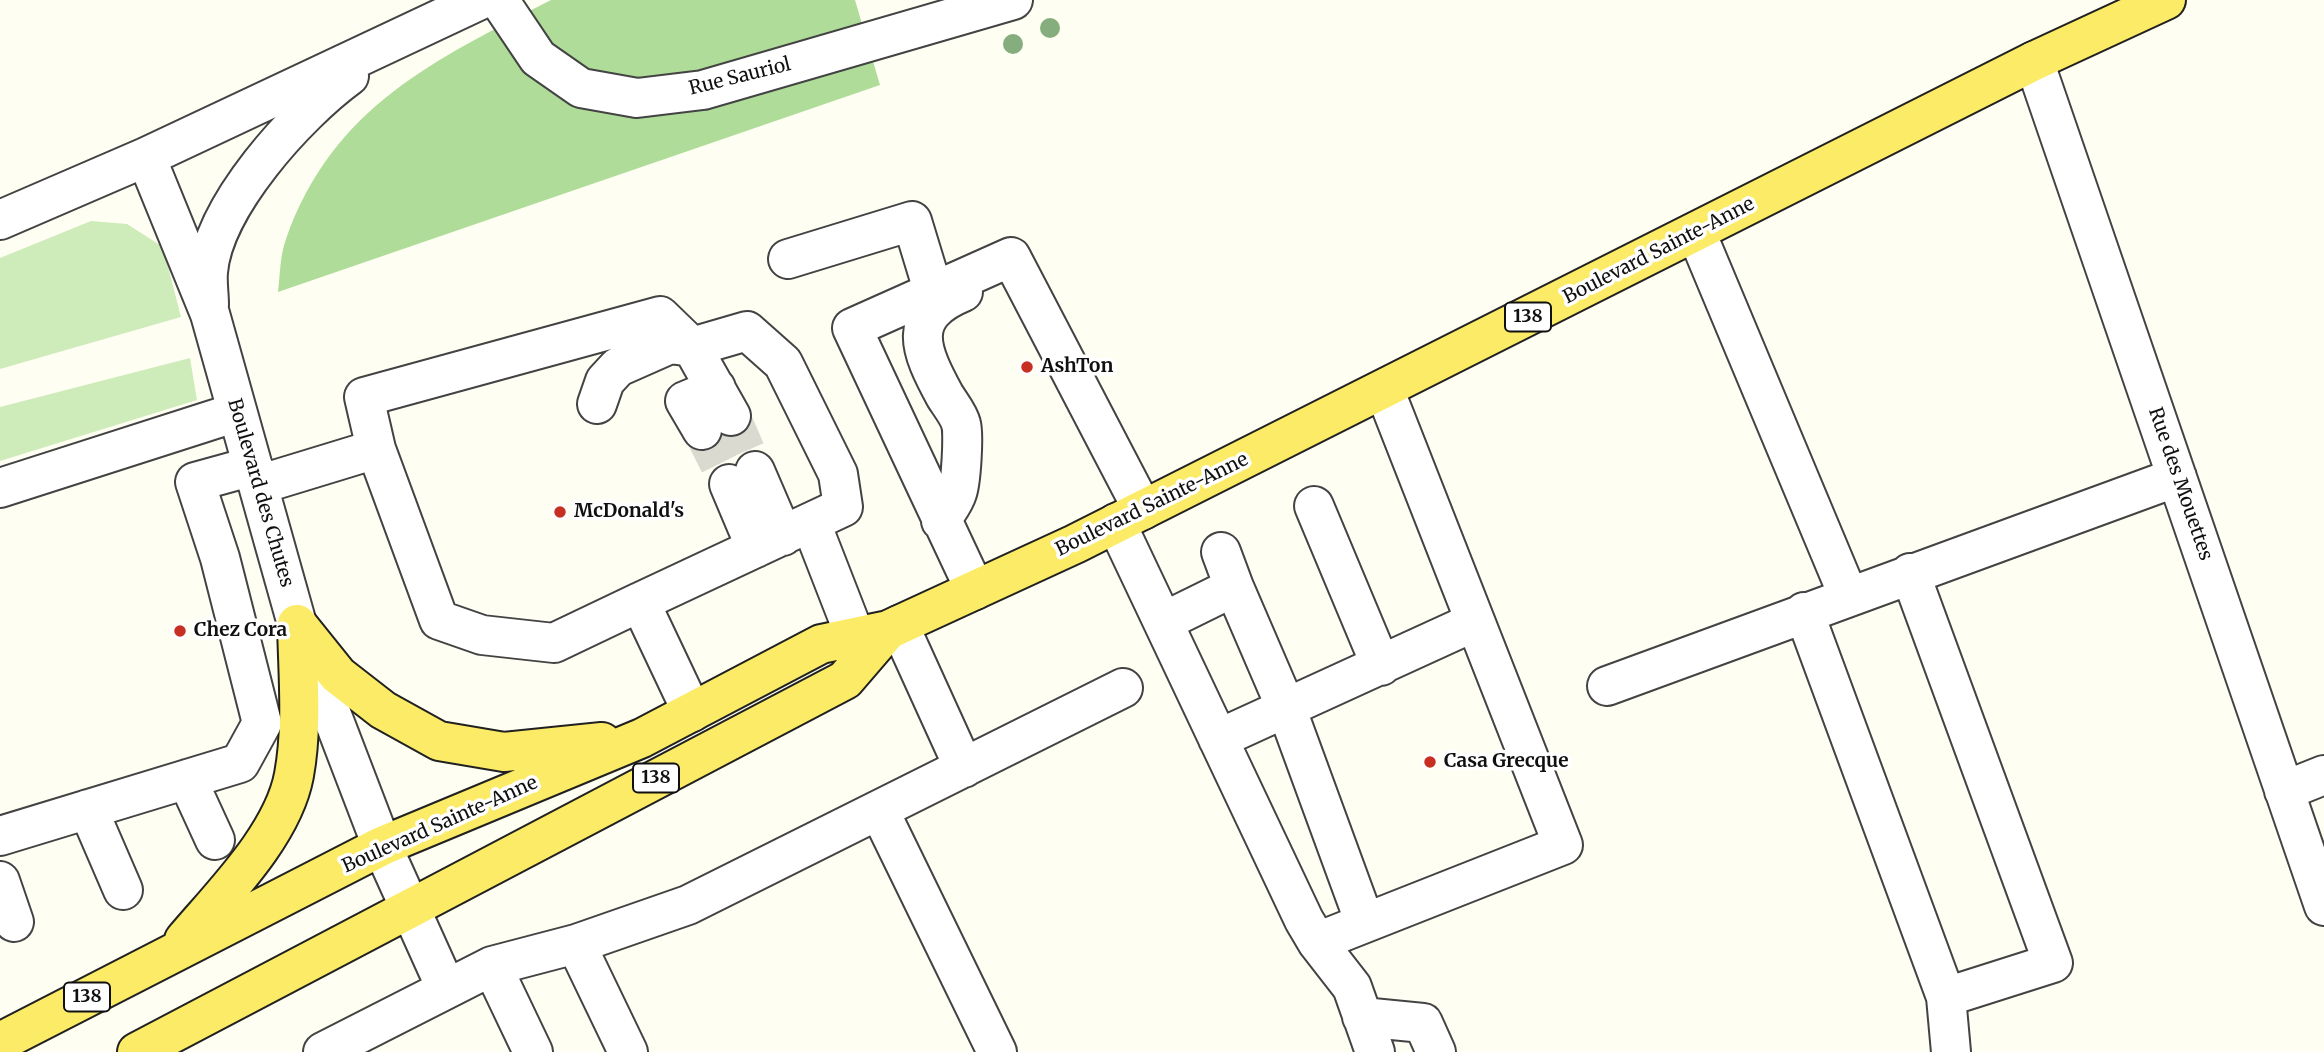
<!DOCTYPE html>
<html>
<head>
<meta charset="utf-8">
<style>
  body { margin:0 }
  canvas { display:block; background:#fffef3 }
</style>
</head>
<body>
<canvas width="2324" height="1052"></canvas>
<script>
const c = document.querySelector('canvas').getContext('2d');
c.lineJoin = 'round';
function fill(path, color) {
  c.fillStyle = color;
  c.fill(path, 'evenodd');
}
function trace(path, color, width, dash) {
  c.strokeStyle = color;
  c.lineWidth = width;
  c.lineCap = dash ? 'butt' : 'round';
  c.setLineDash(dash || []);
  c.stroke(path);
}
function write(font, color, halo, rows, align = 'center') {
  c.font = font + ' Merriweather,serif';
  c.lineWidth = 7;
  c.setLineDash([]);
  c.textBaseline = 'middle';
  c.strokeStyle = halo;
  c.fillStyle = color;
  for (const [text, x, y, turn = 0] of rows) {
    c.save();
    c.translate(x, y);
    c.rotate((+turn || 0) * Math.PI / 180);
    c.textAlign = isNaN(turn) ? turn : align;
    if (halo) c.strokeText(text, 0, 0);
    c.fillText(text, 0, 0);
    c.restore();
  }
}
fill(new Path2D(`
  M91,221L127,224L163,247L181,317L0,369V258Z
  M190,358L197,400L0,461V407Z`), '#ceecba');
fill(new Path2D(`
  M551,0H855L880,85L278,292C280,275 280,255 286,239C333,106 435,60 551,0Z`), '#afdd99');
trace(new Path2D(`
  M731,416L755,471
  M702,430L729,484`), '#dbdad1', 38, [38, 19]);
const minor = new Path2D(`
  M499,0L538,58L581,88L637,98L703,90L1013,0
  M2034,61L2324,906
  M146,157L210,314L297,624L382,846L446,988
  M0,220L146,157L480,0
  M1696,232L1848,595
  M788,259L912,221L933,290
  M209,305C209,294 207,283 208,272C213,206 297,114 349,76
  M597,404L605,381L618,367L670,344L692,347L747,331L783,363L838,474L843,507L640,602L692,712
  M702,430L685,401L716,388
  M376,449L439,620L482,635L554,643L640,602
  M755,471L783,536
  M729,484L756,548
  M258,485L376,449L364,397L660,316L692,347L731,416
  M0,488L237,412
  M1314,506L1381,666
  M941,521C946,512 954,503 957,493C961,484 964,433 961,424C959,415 950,404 945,396C920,350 905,316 963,292
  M811,523L855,636
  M1116,523L1304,920L1317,942L1352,987L1375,1052
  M1221,552L1234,587
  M975,590L852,328L1011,257L1143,510
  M1804,612L1946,997L2053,963L1910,573
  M1163,622L1234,587L1287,710L1365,923
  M899,625L964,768
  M1607,686L2177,477
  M1218,739L1474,622
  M187,779L215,840
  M2284,791L2324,775
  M88,809L123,890
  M879,810L997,1052
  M0,836L240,763L262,723L220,558L195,482L253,466
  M0,881L14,922
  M1317,942L1563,845L1384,389
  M576,944L688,905L1123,688
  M492,966L576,944L628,1052
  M1946,997L1951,1052
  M1362,1017L1423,1023L1436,1052
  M323,1052L492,966L533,1052`);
const major = new Path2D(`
  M297,624L338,675L383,710L439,741L504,752L602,742
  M184,940C222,895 283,835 294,775C303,726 298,674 297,624
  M0,1042L382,846L642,738L821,644L888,630L1075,544L2034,61L2166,0
  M137,1052L845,680L888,630`);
trace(minor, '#434343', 42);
trace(major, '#212121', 42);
trace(minor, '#fff', 38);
trace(major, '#fceb66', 38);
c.fillStyle = '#86ad7d';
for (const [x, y] of [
  [1050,28],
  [1013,44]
]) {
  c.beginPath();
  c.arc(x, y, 10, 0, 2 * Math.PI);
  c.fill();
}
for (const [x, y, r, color] of [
  [1027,367,7,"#c62f22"],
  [560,512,7,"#c62f22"],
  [180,631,7,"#c62f22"],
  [1430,762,7,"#c62f22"]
]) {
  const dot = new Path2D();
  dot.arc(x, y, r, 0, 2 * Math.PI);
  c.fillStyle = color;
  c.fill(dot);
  trace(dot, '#fff', 2.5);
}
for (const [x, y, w] of [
  [1528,317,46],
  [656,778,46],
  [87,997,46]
]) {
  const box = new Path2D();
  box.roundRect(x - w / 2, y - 14.5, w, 29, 5);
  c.fillStyle = '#fff';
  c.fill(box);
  trace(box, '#101010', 2);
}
write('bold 18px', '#101010', null, [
  ["138",1528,317],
  ["138",656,778],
  ["138",87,997]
]);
write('19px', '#101010', '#fff', [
  ["Rue Sauriol",740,77,-14],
  ["Boulevard Sainte-Anne",1659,251,-27],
  ["Rue des Mouettes",2180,484,71],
  ["Boulevard des Chutes",260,493,74],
  ["Boulevard Sainte-Anne",1152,505,-26],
  ["Boulevard Sainte-Anne",440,825,-24]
]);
write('bold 19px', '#101010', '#fff', [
  ["AshTon",1041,367],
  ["McDonald's",574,512],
  ["Chez Cora",194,631],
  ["Casa Grecque",1444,762]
], 'left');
</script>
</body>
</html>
